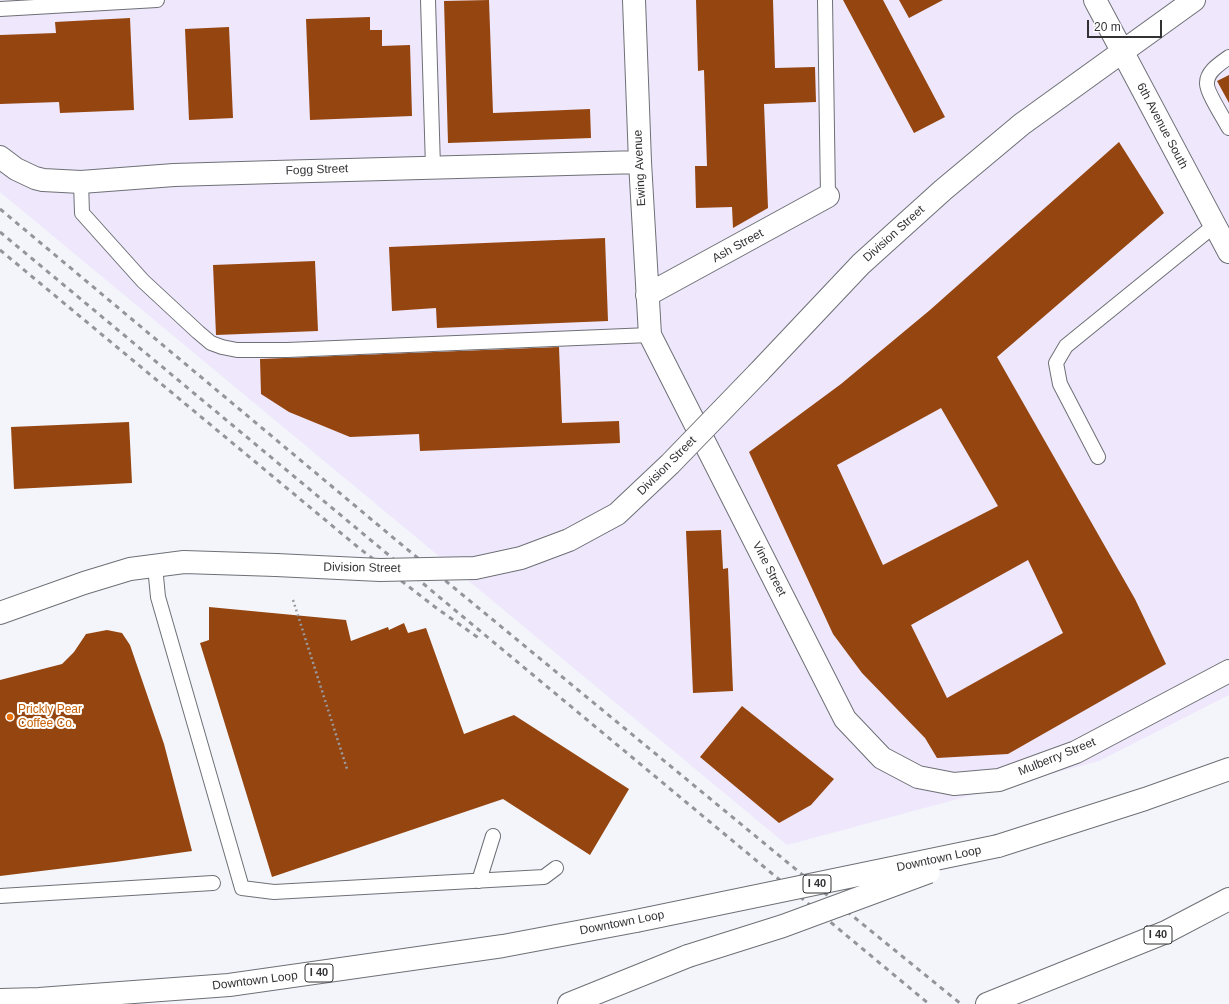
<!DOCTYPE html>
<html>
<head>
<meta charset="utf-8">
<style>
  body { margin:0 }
  #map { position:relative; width:1229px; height:1004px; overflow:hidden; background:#f3f5fb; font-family:Arial,sans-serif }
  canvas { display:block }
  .scale { position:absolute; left:1087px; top:20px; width:75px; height:18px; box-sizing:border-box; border:2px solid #323235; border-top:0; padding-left:5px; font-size:12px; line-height:14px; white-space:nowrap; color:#323235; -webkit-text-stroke:3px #fff; paint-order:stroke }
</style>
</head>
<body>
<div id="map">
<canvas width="1229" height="1004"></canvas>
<div class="scale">20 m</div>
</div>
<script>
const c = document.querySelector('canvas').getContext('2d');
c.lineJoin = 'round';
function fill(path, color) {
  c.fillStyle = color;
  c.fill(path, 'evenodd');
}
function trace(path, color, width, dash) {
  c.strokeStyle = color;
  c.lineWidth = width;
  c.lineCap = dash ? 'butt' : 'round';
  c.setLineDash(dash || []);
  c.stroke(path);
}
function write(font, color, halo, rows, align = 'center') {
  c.font = font + ' Arial,sans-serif';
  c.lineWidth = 4;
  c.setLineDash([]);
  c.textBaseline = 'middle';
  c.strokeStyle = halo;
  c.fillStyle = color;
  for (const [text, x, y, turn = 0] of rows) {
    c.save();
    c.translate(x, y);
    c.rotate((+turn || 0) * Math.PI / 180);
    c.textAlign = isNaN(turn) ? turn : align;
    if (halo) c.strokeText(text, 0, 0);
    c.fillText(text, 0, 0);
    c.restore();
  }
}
fill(new Path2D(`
  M0,0H1229V695L1099,761L787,845L0,192Z`), '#efe7fc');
fill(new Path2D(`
  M489,0L493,113L590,109L591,138L448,143L444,1Z
  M696,0H773L775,68L815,67L816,102L764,104L768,208L733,228L732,207L696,208L695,166H707L704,70L698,71Z
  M843,0H883L945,117L914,133Z
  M899,0H943L909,18Z
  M370,17V30H382V46L410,45L412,116L310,120L306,19Z
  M130,18L134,110L60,113L59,102L0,104V35L56,33L55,22Z
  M229,27L233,118L189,120L185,29Z
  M1229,75V103L1217,81Z
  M1119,142L1164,213L997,357L1135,599L1166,664L1008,754L937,758L925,738L862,673L833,634L749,452L841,384L930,310ZM941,408L998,506L883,565L837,465ZM1028,560L1063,633L947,698L911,625Z
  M605,238L608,321L437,328L436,308L392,311L389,247Z
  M315,261L318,331L216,335L213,265Z
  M559,347L562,423L619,421L620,443L420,451L419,434L350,437L289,412L261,394L260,359Z
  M129,422L132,483L14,489L11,427Z
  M721,530L723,569L728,568L733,691L693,693L686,531Z
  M209,607L346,620L351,641L388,627L389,630L404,623L408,633L426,628L464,734L514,715L629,789L590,855L503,799L272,877L200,643L209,640Z
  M107,630L122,633L130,645L164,744L192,851L115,862L0,876V680L62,664L74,652L86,634Z
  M742,706L834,779L811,805L779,823L700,757Z`), '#95450f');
const lane = new Path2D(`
  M428,0L433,167
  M825,0L828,196
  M0,9L157,0
  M1229,57C1221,63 1207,71 1207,83C1206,91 1224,119 1229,128
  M81,182L82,213L143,281L198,332L211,343L222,347L237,350H287L650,335
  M1098,457L1060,384L1056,363L1066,346L1215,225
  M155,566L158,597L242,888L274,892L544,877L556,868
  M479,881L493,836
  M0,896L213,883`);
const street = new Path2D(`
  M634,0L640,162L650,335L845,719L882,758L918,777L954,784L999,780L1076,752L1229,671
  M0,157L16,169L35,178L43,180L81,182L174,175L275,172L640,162
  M647,295L828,196`);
const secondary = new Path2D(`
  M1095,0L1229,252
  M759,372L861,264L943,190L1022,124L1194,0
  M0,613L84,583L130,569L184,562L276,565`);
const highway = new Path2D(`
  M998,846L1145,799L1229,769
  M0,1000L39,999L229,985L503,946L636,921
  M569,1004L688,956
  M987,1004L1166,932L1229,899`);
trace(lane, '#6d7075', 16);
trace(street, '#6d7075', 24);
trace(secondary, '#6d7075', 24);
trace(highway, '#6d7075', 24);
trace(new Path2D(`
  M293,600L347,769`), '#999a9f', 2.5, [2, 3]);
trace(lane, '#fff', 14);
trace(street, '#fff', 22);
trace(secondary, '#fff', 22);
trace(highway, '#fff', 22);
trace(new Path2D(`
  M0,209L396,540L844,909L961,1004
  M0,232L929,1004
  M0,250L359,548L435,607L480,639`), '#94959a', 3, [5, 5]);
const secondaryBridge = new Path2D(`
  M276,565L380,570L475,568L521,558L569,540L617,514L670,464L759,372`);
const highwayBridge = new Path2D(`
  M636,921L998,846
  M688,956L783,926L929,872`);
trace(secondaryBridge, '#6d7075', 24, []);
trace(highwayBridge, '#6d7075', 24, []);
trace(secondaryBridge, '#fff', 22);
trace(highwayBridge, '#fff', 22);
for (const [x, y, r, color] of [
  [10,717,4,"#e8710a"]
]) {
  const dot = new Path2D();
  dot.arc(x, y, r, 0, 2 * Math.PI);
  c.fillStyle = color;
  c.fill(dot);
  trace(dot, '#fff', 1.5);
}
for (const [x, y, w] of [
  [817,884,28],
  [1158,935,28],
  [319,973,28]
]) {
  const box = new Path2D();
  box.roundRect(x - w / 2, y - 9, w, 18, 3);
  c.fillStyle = '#fff';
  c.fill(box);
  trace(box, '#323235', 1);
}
write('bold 11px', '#323235', null, [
  ["I 40",817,884],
  ["I 40",1158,935],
  ["I 40",319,973]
]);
write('12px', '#323235', '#fff', [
  ["6th Avenue South",1162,126,62],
  ["Ewing Avenue",640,168,-93],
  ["Fogg Street",317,170,-2],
  ["Division Street",894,234,-42],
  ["Ash Street",738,246,-29],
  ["Division Street",667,466,-45],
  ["Division Street",362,568,1],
  ["Vine Street",769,569,63],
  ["Mulberry Street",1057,757,-22],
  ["Downtown Loop",939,859,-12],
  ["Downtown Loop",622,923,-11],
  ["Downtown Loop",255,981,-7]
]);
write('12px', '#c56008', '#fff', [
  ["Prickly Pear",18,710],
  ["Coffee Co.",18,724]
], 'left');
</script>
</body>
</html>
